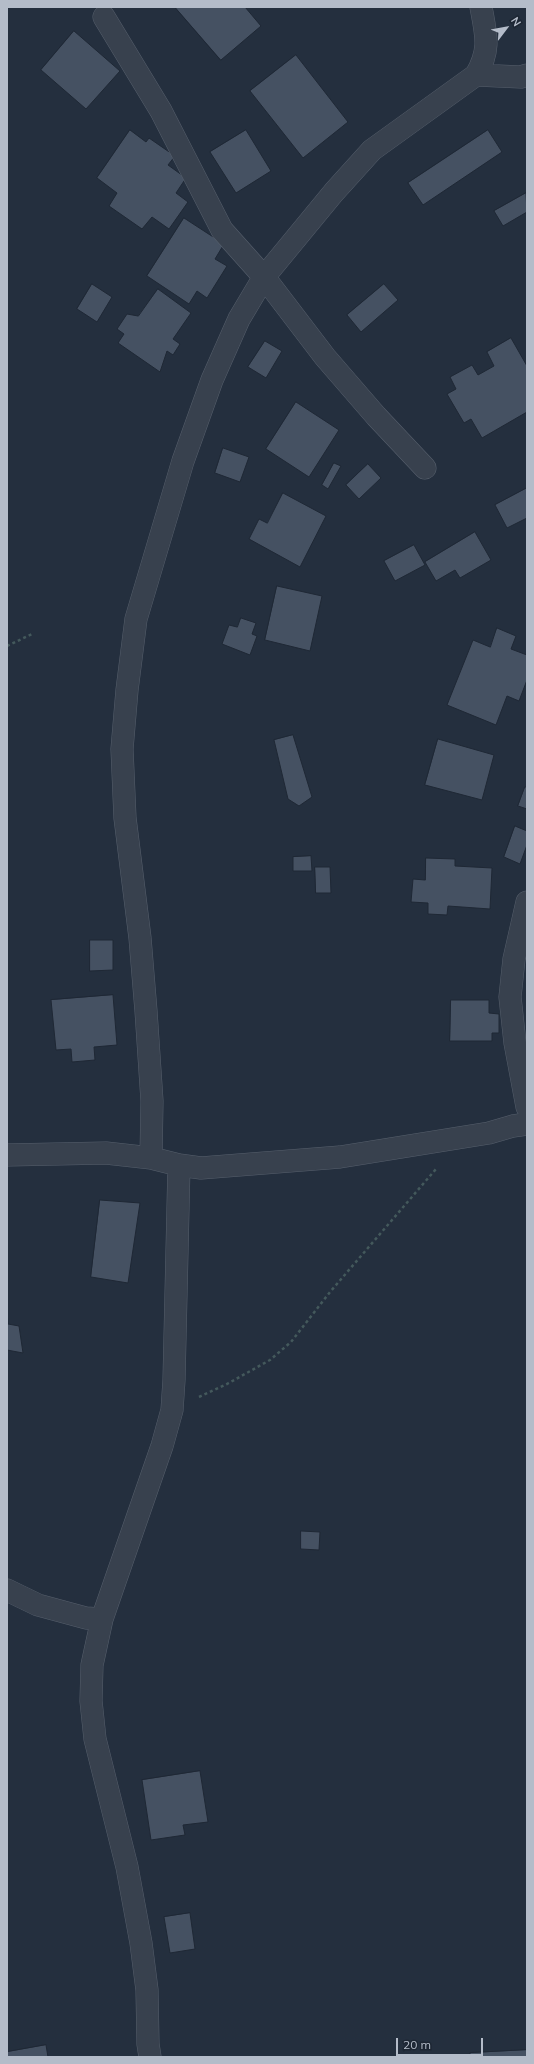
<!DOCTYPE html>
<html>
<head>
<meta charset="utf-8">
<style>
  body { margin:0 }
  #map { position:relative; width:534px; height:2064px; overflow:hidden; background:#242f3e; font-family:Mulish,sans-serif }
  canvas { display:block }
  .frame { position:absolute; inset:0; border:8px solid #b4bcc9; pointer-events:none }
  .north { position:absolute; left:486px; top:8px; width:40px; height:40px; -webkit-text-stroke:3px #1d2633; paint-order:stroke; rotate:58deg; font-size:11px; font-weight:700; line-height:16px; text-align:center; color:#b4bcc9 }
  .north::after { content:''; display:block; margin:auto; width:14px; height:18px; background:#b4bcc9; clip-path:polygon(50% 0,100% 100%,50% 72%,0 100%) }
  .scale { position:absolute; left:396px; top:2038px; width:87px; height:18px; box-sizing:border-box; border:2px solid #b4bcc9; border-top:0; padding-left:5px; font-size:12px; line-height:14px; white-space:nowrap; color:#b4bcc9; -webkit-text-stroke:3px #1d2633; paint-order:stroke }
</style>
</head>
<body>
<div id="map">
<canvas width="534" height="2064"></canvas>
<div class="frame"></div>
<div class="north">N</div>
<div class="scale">20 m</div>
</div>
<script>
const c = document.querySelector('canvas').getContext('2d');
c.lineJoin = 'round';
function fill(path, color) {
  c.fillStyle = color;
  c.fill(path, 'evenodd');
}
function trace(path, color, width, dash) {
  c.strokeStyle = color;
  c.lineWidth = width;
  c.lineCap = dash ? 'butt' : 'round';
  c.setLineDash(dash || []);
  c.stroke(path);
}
const building = new Path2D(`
  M175,7H245L261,26L221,60Z
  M74,31L120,71L86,109L41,70Z
  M296,55L348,122L303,158L250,91Z
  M130,130L146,142L149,138L175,156L168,165L186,178L176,193L188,202L169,229L152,217L142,229L109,206L117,193L97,178Z
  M246,130L271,171L236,193L210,152Z
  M488,130L502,152L423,205L408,183Z
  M526,193L527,212L503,226L494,211Z
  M184,218L224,244L215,259L227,266L207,298L197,291L189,304L147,276Z
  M92,284L112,297L97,322L77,309Z
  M384,284L398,300L361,332L347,315Z
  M158,289L191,313L173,339L180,344L173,355L167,351L160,372L118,343L124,334L117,329L127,314L138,316Z
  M511,338L527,366V412L482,438L471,419L464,423L447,394L456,389L450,377L472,365L478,375L494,366L487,352Z
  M265,341L282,351L266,378L248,367Z
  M296,402L339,430L309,477L266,449Z
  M223,448L249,457L240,482L215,473Z
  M334,463L341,466L328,489L322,485Z
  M368,464L381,478L359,499L346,485Z
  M527,488V518L507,528L495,505Z
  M283,493L326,516L300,567L249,539L259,519L267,523Z
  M475,532L491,560L460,578L455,570L436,581L425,562Z
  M414,545L425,565L395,581L384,561Z
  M277,586L322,596L310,651L265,640Z
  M241,618L256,623L252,634L257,636L250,655L222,644L229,625L237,627Z
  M497,628L516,636L511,649L527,655V680L519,701L507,696L496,725L447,705L473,640L490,647Z
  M293,735L312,797L299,806L288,799L274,740Z
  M438,739L494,755L482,800L425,785Z
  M525,787H527V809L518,806Z
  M515,826L527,831V845L520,864L504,857Z
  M311,856L312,871H293V857Z
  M426,858L455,859V866L492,868L490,909L448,906L447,915L428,914V903L411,902L413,879L425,880Z
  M315,867H330L331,893H316Z
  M90,940H113V970L90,971Z
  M113,995L117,1045L94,1047L95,1060L72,1062L71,1049L56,1050L51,1000Z
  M451,1000H489V1013L499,1014V1033H492V1041H450Z
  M100,1200L140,1203L128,1283L91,1277Z
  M7,1312L8,1324L19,1326L23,1353L7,1350Z
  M301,1531L320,1532L319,1550L301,1549Z
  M200,1771L208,1822L183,1825L185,1835L151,1840L142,1780Z
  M190,1913L195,1949L170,1953L164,1917Z
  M46,2045L48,2057H7V2052Z
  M527,2050V2057H470V2053Z`);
fill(building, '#455162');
trace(building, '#1f2835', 1);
const minor = new Path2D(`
  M104,17L161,111L222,230L264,277L325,357L376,416L425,468
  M476,75L521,77L527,75
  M527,902L514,959L510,997L515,1043L527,1107
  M7,1155L106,1153L151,1158L179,1165L201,1168L340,1157L489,1133L513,1126L527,1124
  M151,1158L152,1101L146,1011L140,938L125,818L122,749L127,690L136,619L183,461L212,380L239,319L264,277L334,192L372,150L476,75C491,49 486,35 481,7
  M7,1590L38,1605L86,1618L102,1619
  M150,2057L148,2044L147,1990L141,1943L127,1867L95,1739L91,1701L92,1665L102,1619L162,1446L172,1410L174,1380L179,1165`);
trace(minor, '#565f6c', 23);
trace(new Path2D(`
  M7,646L32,634
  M199,1397L227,1384L270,1360L291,1342L330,1292L436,1169`), '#44595c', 2.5, [3, 3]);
trace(minor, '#38414e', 22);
</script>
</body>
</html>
